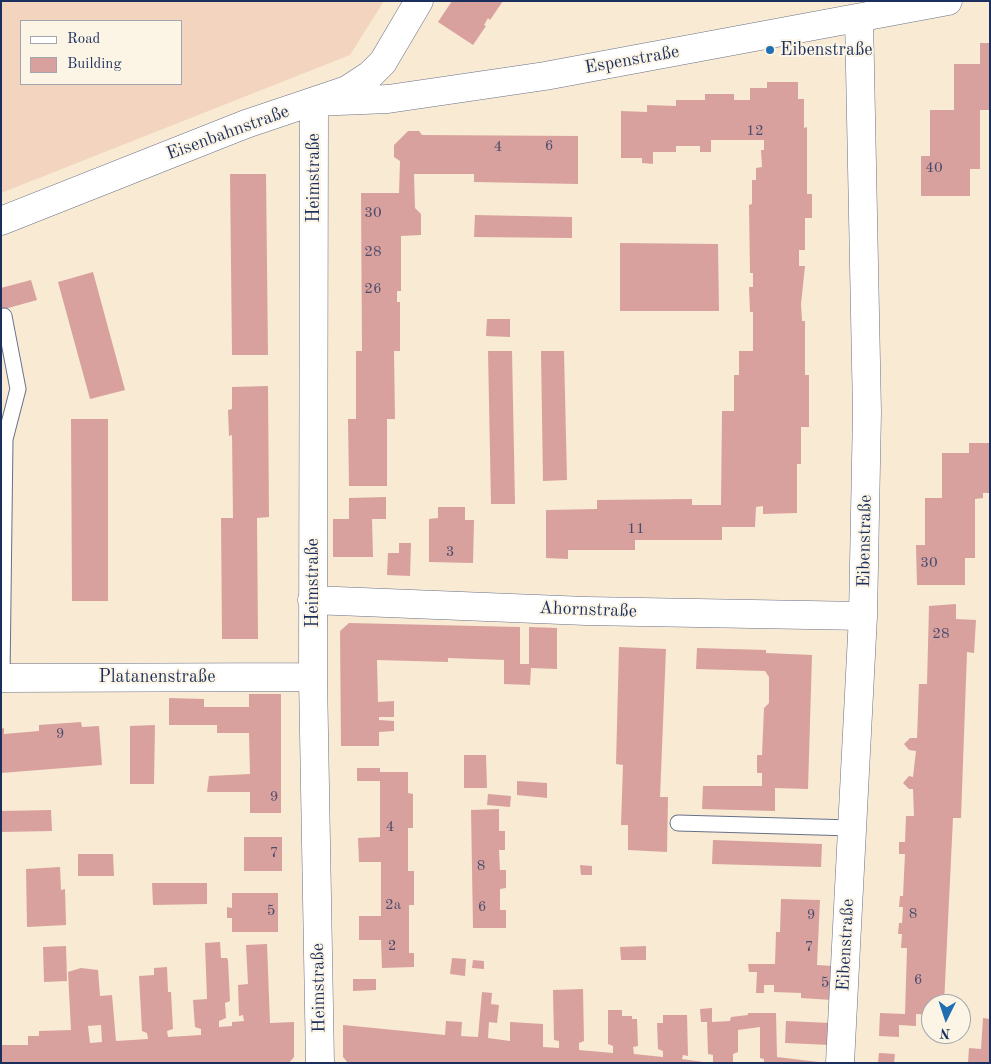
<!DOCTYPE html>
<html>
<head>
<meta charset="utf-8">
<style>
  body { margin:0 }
  #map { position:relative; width:991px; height:1064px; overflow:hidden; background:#f8ead3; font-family:"Old Standard TT",serif }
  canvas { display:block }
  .frame { position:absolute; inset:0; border:2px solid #1b2f5e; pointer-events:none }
  .legend { position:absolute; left:20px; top:20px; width:162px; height:65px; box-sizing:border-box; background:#fcf5e5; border:1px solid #a2a6af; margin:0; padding:6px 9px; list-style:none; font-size:15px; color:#1b2f5e }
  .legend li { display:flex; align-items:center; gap:10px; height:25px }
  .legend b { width:25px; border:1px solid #a2a6af }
  .north { position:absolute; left:921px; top:994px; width:50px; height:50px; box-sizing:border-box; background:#fcf5e5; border:1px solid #a2a6af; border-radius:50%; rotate:184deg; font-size:14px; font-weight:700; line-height:20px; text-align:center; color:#1b2f5e }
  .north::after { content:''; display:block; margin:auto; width:18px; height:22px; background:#1f6fb2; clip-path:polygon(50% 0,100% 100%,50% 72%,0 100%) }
</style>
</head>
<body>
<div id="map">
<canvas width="991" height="1064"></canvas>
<div class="frame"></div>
<ul class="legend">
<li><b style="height:6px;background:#fff"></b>Road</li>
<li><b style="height:14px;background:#d9a19d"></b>Building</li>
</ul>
<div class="north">N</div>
</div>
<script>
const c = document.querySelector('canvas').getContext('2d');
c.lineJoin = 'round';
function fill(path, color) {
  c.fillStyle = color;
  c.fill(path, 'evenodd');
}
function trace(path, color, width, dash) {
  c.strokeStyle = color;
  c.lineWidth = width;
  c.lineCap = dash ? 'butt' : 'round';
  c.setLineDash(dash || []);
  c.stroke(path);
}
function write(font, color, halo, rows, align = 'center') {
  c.font = font + ' "Old Standard TT",serif';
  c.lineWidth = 4;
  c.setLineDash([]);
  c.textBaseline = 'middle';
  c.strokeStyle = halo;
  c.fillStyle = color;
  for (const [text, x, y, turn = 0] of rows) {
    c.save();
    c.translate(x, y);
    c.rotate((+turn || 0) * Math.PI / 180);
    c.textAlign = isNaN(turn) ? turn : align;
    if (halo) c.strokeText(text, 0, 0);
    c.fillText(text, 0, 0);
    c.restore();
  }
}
fill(new Path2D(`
  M1,1H384L350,55L1,193ZM21,21H181V84H21Z`), '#f3d4bf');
fill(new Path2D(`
  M452,1H503L490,20L488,18L484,25L486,26L473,45L438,22Z
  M980,43H990V110H980V169H970V196H921V156H930V110H954V64H980Z
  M767,82H798V99H804V128L807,127V194H812V218H805V250H799V266H805L801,304L802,321H805V375H809V427H801V464H797V513L763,514V506L756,507L755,527H722V540H635V550H568V559L546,558V510L597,509V500L692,499V505H721L722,411H734V375H739V351H753V312H750L749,287H753V273H750L749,205L752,204V180H756V168L762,167L761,150H764V140H711V152H700V146H676V152H653V164L642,163V158H621V111L647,112V105L676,106V100H705V94H734V100H750V88H767Z
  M408,131H419L422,135L578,136V184L474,182V174H414L415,208L421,214V235L401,236V291H397V302H400V351H394L395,419H387V486H349L348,419H356V351H362L361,193H399L400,161L394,157V145Z
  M230,174H266L268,355H232Z
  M475,215L572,217V238L474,237Z
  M620,243L718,244L719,311H620Z
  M93,272L125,390L90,399L58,282Z
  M31,280L37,300L1,310V288Z
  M487,319H510V337L486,336Z
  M488,351H512L515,504H491Z
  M541,351H564L567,480L543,481Z
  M268,386L269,517L257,518L258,639H222L221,518H233L232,435L229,436L228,410L232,409V387Z
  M71,419H108V601H72Z
  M969,443H990V493H983V498L975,499V558H965V585H917L916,545H925V498H942V453H969Z
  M386,497V519H372L373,557H333V519H349V498Z
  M438,507H465V520H474L473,563L429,562V519L438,518Z
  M399,543H411L410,576L387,575L388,553H399Z
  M956,604V619L976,620L974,653L967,652L961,818H953L944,1004H931V1015L916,1014V1026L899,1025V1037L879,1036L880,1013L905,1014L907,948H901L902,934H898L899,923H902L903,907H899L900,896H903L905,854H899V842H905L906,816H914L913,789H909L903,783L909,776L913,777L916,751L909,750L904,744L910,738H917L919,684H927L929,606Z
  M349,623L520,627V664H529V627L557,628V669L531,668L530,685L504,684V660L448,658V662L377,660L378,702L394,701V717H379V720L394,721V731L379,732V746H341L340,631Z
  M619,647L666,649L660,797H668L667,852L628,850V825H621L623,765L616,764Z
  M697,648L766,650V653L812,655L808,789L775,788V811L702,809L703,786H762V773H757V755H762L764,708L769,703V677L765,671L696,669Z
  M249,694H281V813H250V792H207L209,776L250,774L249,733H217V725H169V698L204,699V707H249Z
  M81,722L82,727L99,726L102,765L1,773V729L4,728V734L39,731V725Z
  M155,725L154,784H130V726Z
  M464,755H486L487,788H464Z
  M357,768H380V772H408V793L413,794V828H408V871H414V905H409V953H414V967L382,968L381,940H359V916H381V862H359L358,838L380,837V781H357Z
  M517,781L547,783V798L517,795Z
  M488,794L511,796L510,807L487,805Z
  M499,809V831H505V850H499L500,870H506V888L500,889V910H506V928H473L471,810Z
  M51,810L52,831L1,832V811Z
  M244,837H282V871H244Z
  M713,840L822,844L821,867L712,864Z
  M78,854H113L114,876H78Z
  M580,865L592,866V875H581Z
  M60,867L61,890L65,889L66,925L27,927L26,869Z
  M152,883H207V904L153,905Z
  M232,893H278V932H232V918H227V907L232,908Z
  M781,899L820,900L817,965L833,966L832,1000L801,998V993L774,992V985H764V993H756L757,972H749L748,964H775L776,932H780Z
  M220,942L221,958H227L228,960L230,1001L225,1003L226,1018L219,1021V1027L232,1026V1022L244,1021L243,1015L239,1016L238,985L248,984L246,945L267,944L270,1023L294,1022V1057L289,1063H1V1045H28V1036H39V1031L71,1030L68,972L81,968L98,970L100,996L112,995L116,1041L148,1039L147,1033L142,1031L139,976L154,975V968L167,967L168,992H171L173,1029L167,1031L168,1037L201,1035V1029L195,1027L193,1000L207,999L205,943ZM101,1025L102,1042L90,1043L88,1026Z
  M66,946L67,981L44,982L43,947Z
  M646,946V960H621L620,947Z
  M452,958L466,959L465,976L450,974Z
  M473,960L484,961V969L472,968Z
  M353,979H376V990L353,991Z
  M583,989L584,1041L579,1043V1050L613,1053V1046L608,1044V1010H622V1016H632V1019H637L638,1046L633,1047L634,1054L663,1057V1051L658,1049L657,1023H663V1015H687L688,1056L683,1055L682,1059L710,1063H348L343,1057V1025L445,1035L446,1021L462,1022L461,1036L478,1037L482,992L492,993L491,1004L499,1005L497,1023L489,1022L488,1038L510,1041V1022L543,1024V1047L559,1048V1041L554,1040L553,990Z
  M712,1008V1022L730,1021L731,1017L748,1015V1013H776L777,1057L827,1063H764V1059L760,1058V1027L738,1030V1052L733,1054V1063H713V1055L708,1054L707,1022H701L700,1009Z
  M983,1018L990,1019V1063H968L969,1048L981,1049Z
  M786,1021L831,1023L830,1045L785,1043Z
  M879,1053L895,1054L894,1063H878Z`), '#d9a19d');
const service = new Path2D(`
  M2,678L5,439L18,389L4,316
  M678,823L852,828`);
const minor = new Path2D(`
  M314,102L313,677L320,1063
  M314,102L388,99L545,76L948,1
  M1,221L246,124L347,90L370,75L383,62L419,1
  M312,600L586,611L863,616
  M1,678L313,677
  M840,1063L863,616L867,412L859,18`);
trace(service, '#687087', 17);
trace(minor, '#687087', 29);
trace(service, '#fff', 15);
trace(minor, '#fff', 28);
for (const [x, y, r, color] of [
  [770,50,5,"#1f6fb2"]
]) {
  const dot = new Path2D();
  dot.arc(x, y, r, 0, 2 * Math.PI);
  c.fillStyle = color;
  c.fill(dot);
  trace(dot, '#fcf5e5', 2);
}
write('15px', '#4a4c6e', null, [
  ["12",755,131],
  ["6",549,146],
  ["4",498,147],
  ["40",934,168],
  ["30",373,213],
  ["28",373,252],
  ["26",373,289],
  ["11",636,529],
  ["3",450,552],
  ["30",929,563],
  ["28",941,634],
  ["9",60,734],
  ["9",274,797],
  ["4",390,827],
  ["7",274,853],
  ["8",481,866],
  ["2a",393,905],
  ["6",482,907],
  ["5",271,911],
  ["8",913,914],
  ["9",811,915],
  ["2",392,946],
  ["7",809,947],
  ["6",918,980],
  ["5",825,983]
]);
write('18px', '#1b2f5e', '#fcf5e5', [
  ["Eibenstraße",780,50]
], 'left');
write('18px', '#1b2f5e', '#fcf5e5', [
  ["Espenstraße",632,60,-10],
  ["Eisenbahnstraße",228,133,-20],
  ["Heimstraße",314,178,-90],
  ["Eibenstraße",865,541,-89],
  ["Heimstraße",313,583,-90],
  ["Ahornstraße",588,610,2],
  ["Platanenstraße",157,677],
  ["Eibenstraße",846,945,-87],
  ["Heimstraße",319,988,-91]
]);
</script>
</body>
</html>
